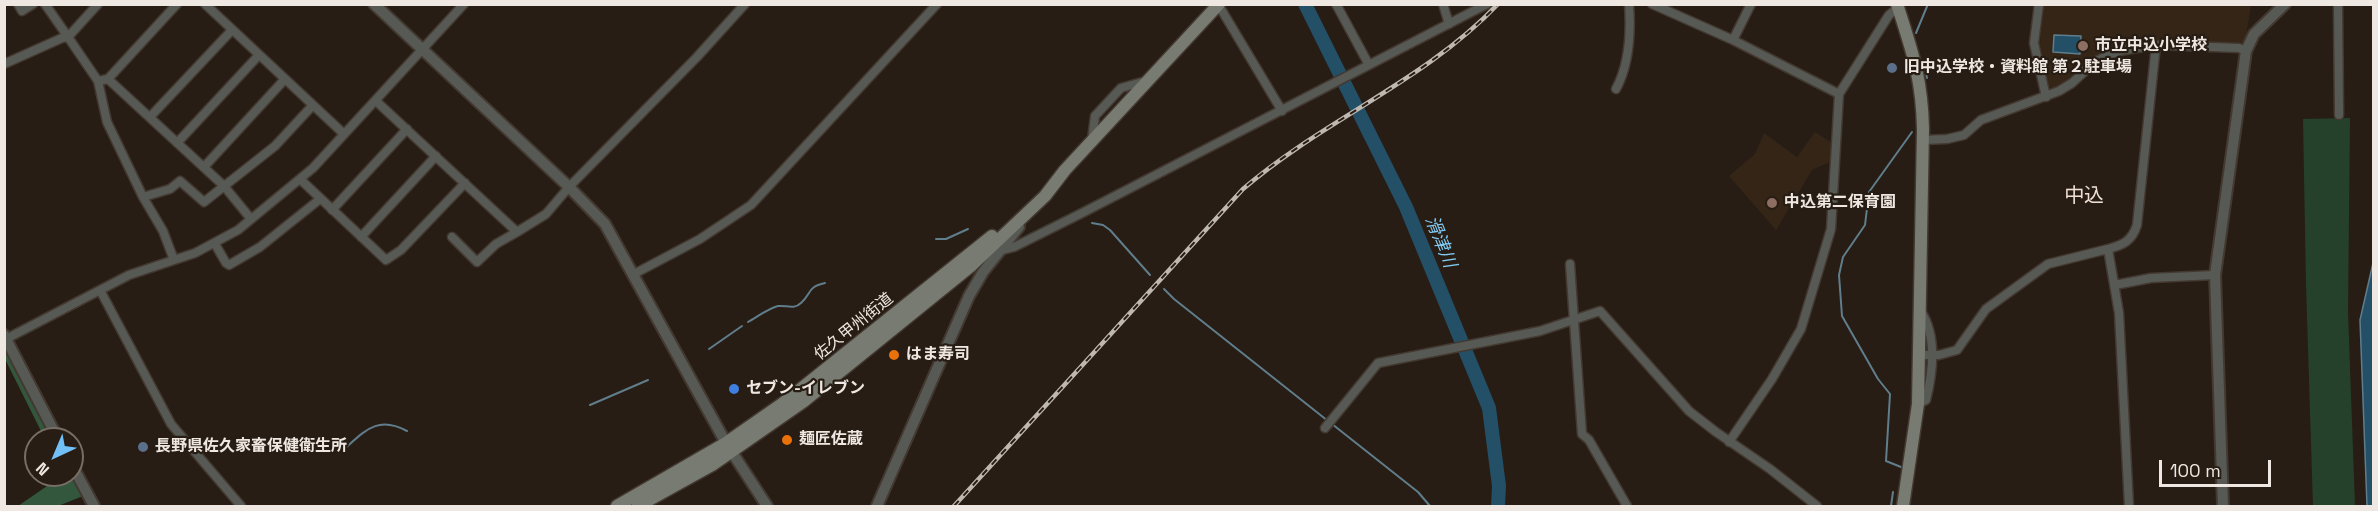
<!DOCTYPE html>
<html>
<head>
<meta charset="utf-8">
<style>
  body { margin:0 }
  #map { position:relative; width:2378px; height:511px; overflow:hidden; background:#271d14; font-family:"Space Grotesk",sans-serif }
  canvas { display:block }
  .frame { position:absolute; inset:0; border:6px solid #efe8e2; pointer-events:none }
  .north { position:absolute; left:24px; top:427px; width:60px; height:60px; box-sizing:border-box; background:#271d14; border:2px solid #776e66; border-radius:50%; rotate:224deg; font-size:16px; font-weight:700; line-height:24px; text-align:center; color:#efe8e2 }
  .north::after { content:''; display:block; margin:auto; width:21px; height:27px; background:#73c0f6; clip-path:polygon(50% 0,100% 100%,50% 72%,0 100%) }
  .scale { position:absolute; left:2159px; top:460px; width:112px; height:27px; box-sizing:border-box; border:3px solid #efe8e2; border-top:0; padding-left:8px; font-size:18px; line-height:21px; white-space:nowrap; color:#efe8e2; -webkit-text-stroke:4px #271d14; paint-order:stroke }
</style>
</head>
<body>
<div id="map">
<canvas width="2378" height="511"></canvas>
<div class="frame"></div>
<div class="north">N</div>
<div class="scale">100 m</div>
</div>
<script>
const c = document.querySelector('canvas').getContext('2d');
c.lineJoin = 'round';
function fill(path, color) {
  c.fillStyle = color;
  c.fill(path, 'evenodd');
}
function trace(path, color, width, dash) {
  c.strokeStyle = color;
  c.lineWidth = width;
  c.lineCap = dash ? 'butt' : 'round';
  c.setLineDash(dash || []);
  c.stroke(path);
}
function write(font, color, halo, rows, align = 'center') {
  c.font = font + ' "Space Grotesk","Noto Sans JP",sans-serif';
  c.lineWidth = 4.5;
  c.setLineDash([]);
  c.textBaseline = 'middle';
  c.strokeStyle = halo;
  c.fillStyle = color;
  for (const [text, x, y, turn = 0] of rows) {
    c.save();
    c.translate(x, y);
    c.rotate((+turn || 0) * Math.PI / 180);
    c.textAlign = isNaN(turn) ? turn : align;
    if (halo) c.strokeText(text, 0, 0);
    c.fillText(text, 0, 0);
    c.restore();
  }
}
fill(new Path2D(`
  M2043,5H2251L2245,43L2153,41L2120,48L2096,57L2071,80L2055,89L2049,87L2040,44Z
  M1815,132L1832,143L1830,162L1812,170L1776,230L1729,176L1755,154L1764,133L1797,157Z`), '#342517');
fill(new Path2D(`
  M2350,118L2348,312L2355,506H2313L2306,284L2303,119Z`), '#25412c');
fill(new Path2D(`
  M4,341L54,439H45L5,359Z
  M63,475H72L83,496L58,506H18Z`), '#33573c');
const water = new Path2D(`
  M2054,35L2081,36L2080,54L2053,52Z
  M2373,263L2374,506H2367L2360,320Z`);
fill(water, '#234f67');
trace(water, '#607d8c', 1.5);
trace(new Path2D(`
  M1916,33L1928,4
  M1924,64L1927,78
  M1092,223L1103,225L1110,230L1150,275
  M936,239H946L968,229
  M1164,289L1174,299L1328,421
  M748,322C757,317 769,308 778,306C786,305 794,310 801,303C812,293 807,287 825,283
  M709,349L742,326
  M590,405L648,380
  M1332,424L1418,492L1430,506
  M343,450C365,431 377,415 407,431
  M1901,467L1886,461L1890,394L1878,379L1842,316L1839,275L1843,257L1865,225L1869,192L1912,132
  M1891,506L1893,492`), '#607d8c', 2);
trace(new Path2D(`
  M1305,4L1406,207L1489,408L1499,486L1498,506`), '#234f67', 14);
const minor = new Path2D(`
  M18,4L22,11L33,4
  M45,4L68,37L98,4
  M205,4L344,134
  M1218,4L1282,111
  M1336,4L1369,65
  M1443,4L1449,24
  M1652,4L1733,40L1839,94
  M2039,4L2034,43L2046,97
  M2338,4L2339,115
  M1733,40L1751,4
  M4,64L62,38L68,37L98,81L107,122L143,197L163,231L174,260
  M108,79L177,4
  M98,81L108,79L224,186L251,219
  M1616,89C1629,65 1631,32 1629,4
  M376,101L517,232L546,214L569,187L697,57L745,4
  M150,117L232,30
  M1092,140L1095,116L1121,88L1146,81
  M1923,140L1947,139L1964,135L1981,120L2059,91L2072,83L2096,61L2119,51L2156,45L2239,48L2246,51
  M177,143L259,55
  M204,167L285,79
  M301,180L386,260L401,250L465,183
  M143,197L170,189L180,181L204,202L275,146L313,105
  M332,210L407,129
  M361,237L436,156
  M452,237L477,262L496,244L517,232
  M215,244L226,263L229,265L260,247L320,199
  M999,251L1014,247L1082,213L1487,4
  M1570,264L1582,434L1589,440L1627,506
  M634,274L700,239L751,205L937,4
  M2115,285L2151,278L2215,275
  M100,290L171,424L241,506
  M6,339L129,275L195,253L238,230L313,168L464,4
  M1920,355H1939L1957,350L1986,309L2048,264L2108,249
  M1918,404L1926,400C1933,372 1938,336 1920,310
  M1325,428L1378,363L1540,331L1600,311L1689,411L1716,432L1770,469L1817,506
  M1729,442L1772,379L1801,329L1831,229L1839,94L1889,15L1898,8
  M2129,506L2119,313L2108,249C2123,245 2132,241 2137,225L2156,45`);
const tertiary = new Path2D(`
  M374,4L569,187L605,224L726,443L767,506
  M4,335L58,439
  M72,465L94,506
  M877,506L969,296L983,272L1019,227
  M2223,506L2215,275L2246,51L2254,34L2285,4`);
const secondary = new Path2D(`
  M1897,4C1912,51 1922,78 1923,129L1918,404L1903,506
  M617,506L726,443L782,404L992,236
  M638,506L712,465L804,401L972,265L1045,196L1065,170L1219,4`);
trace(minor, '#433931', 11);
trace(tertiary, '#433931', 14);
trace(secondary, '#433931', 15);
trace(minor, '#575a54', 8);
trace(tertiary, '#575a54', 10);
trace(secondary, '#777b71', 12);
const rail = new Path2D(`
  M954,506L1243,189C1323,120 1425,81 1498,4`);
trace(rail, '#bfb8b1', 4.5);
trace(rail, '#271d14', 2, [7]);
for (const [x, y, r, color] of [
  [2083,46,6,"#8d6e63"],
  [1892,68,6,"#5c6f8a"],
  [1772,203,6,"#8d6e63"],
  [894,355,6,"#e8710a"],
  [734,389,6,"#3f7fe0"],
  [787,440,6,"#e8710a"],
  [143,447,6,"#5c6f8a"]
]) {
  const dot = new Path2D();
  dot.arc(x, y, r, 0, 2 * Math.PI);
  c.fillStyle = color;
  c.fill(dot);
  trace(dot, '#271d14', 2);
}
write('bold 16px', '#efe8e2', '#271d14', [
  ["市立中込小学校",2095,46],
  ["旧中込学校・資料館 第２駐車場",1904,68],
  ["中込第二保育園",1784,203],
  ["はま寿司",906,355],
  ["セブン-イレブン",746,389],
  ["麺匠佐蔵",799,440],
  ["長野県佐久家畜保健衛生所",155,447]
], 'left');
write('16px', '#efe8e2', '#271d14', [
  ["佐久甲州街道",854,327,-39]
]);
write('italic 18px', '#81c9f2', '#271d14', [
  ["滑津川",1440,242,68]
]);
write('20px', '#efe0d3', '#271d14', [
  ["中込",2084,197]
]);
</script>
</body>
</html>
